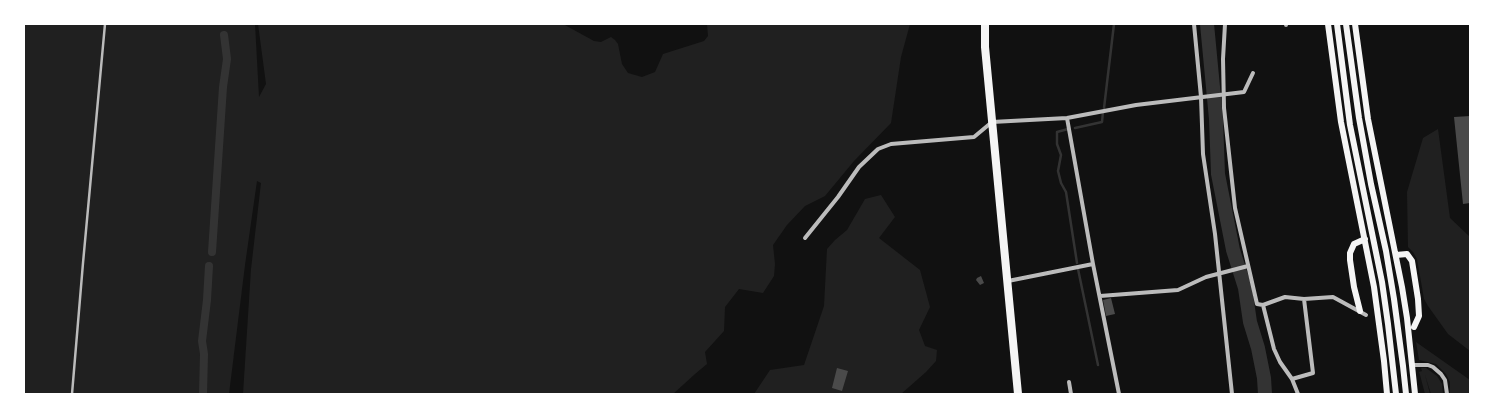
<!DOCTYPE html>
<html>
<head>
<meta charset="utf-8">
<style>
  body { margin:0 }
  #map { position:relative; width:1494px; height:418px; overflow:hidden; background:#111; font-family:"Golos Text",sans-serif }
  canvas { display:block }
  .frame { position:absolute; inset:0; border:25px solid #fff; pointer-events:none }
</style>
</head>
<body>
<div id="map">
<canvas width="1494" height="418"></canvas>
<div class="frame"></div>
</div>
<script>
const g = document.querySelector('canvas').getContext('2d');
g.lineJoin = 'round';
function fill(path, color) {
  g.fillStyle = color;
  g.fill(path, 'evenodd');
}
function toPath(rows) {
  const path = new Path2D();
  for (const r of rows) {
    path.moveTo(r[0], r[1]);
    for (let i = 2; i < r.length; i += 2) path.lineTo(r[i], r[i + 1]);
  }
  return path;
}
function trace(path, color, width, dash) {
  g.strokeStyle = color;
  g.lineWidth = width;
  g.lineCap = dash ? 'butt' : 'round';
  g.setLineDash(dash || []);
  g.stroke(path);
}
fill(toPath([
  [24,24,255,24,259,97,266,84,258,24,563,24,594,41,601,42,611,37,615,40,618,44,622,64,628,73,642,77,655,72,663,54,704,41,708,36,707,24,910,24,901,57,891,123,854,161,825,196,805,206,787,225,773,245,775,264,774,276,763,293,739,289,725,307,724,331,705,352,707,364,695,374,673,394,243,394,251,269,261,183,257,181,245,265,229,394,24,394],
  [1438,129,1450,218,1470,237,1470,351,1448,334,1428,306,1424,299,1417,259,1413,252,1408,247,1407,192,1423,138],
  [881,195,895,217,879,238,920,270,930,307,919,330,925,346,937,350,936,361,926,372,901,394,754,394,770,370,804,365,824,306,827,249,835,240,847,230,865,199],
  [1416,342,1470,380,1470,394,1450,394,1450,382,1446,374,1436,364,1419,360],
  [1421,368,1426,368,1437,376,1442,384,1443,394,1431,394,1425,375,1430,394,1425,394,1420,375,1419,372,1422,371]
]), '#202020');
trace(toPath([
  [1104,108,1114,24],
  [1075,128,1102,122,1103,112],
  [1068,129,1057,132,1057,144,1061,155,1058,171,1061,183,1066,192,1077,263],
  [1078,269,1098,365]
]), '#333', 2.5);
trace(toPath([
  [212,252,223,87,227,59,224,35],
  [203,394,204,354,202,341,207,300,209,266]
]), '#333', 8);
trace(toPath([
  [1207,24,1216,119,1218,174,1233,250,1245,288,1250,322,1258,348,1264,378,1265,394]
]), '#333', 14);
fill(toPath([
  [1470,116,1470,203,1463,204,1454,117],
  [981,276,984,283,980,285,976,280,977,278],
  [1111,298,1115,314,1106,316,1103,300],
  [837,368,848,371,842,391,832,388]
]), '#4a4a4a');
trace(toPath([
  [72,394,83,263,105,24]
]), '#bcbcbc', 2.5);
trace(toPath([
  [1194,24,1201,97,1203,154,1215,234,1232,394],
  [1225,24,1223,59,1224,108,1235,208,1257,304,1263,305,1285,297,1304,299,1333,297,1366,315],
  [1286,24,1286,25],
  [1067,118,1093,264,1119,394],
  [805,238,838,197,859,167,878,149,891,144,974,137,992,122,1067,118,1136,105,1244,92,1253,73],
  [1008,281,1093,264],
  [1100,296,1178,290,1206,277,1248,266],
  [1263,305,1274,349,1280,362,1292,379,1298,394],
  [1412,365,1428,365,1433,367,1441,374,1445,380,1447,394],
  [1292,379,1313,373,1304,299],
  [1069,382,1071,394]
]), '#bcbcbc', 4);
trace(toPath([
  [1328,24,1341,122,1374,287,1384,361,1387,394],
  [1337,24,1350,125,1382,282,1388,324,1396,394],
  [1346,24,1359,118,1371,184,1386,251,1394,299,1403,366,1406,394],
  [1355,24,1368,119,1402,287,1407,318,1415,394],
  [1396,255,1407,254,1412,261,1418,299,1419,316,1414,327],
  [1360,311,1354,287,1350,260,1350,253,1354,244,1365,239]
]), '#f5f5f5', 6);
trace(toPath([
  [985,24,985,47,1018,394]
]), '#f5f5f5', 8);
</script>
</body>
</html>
